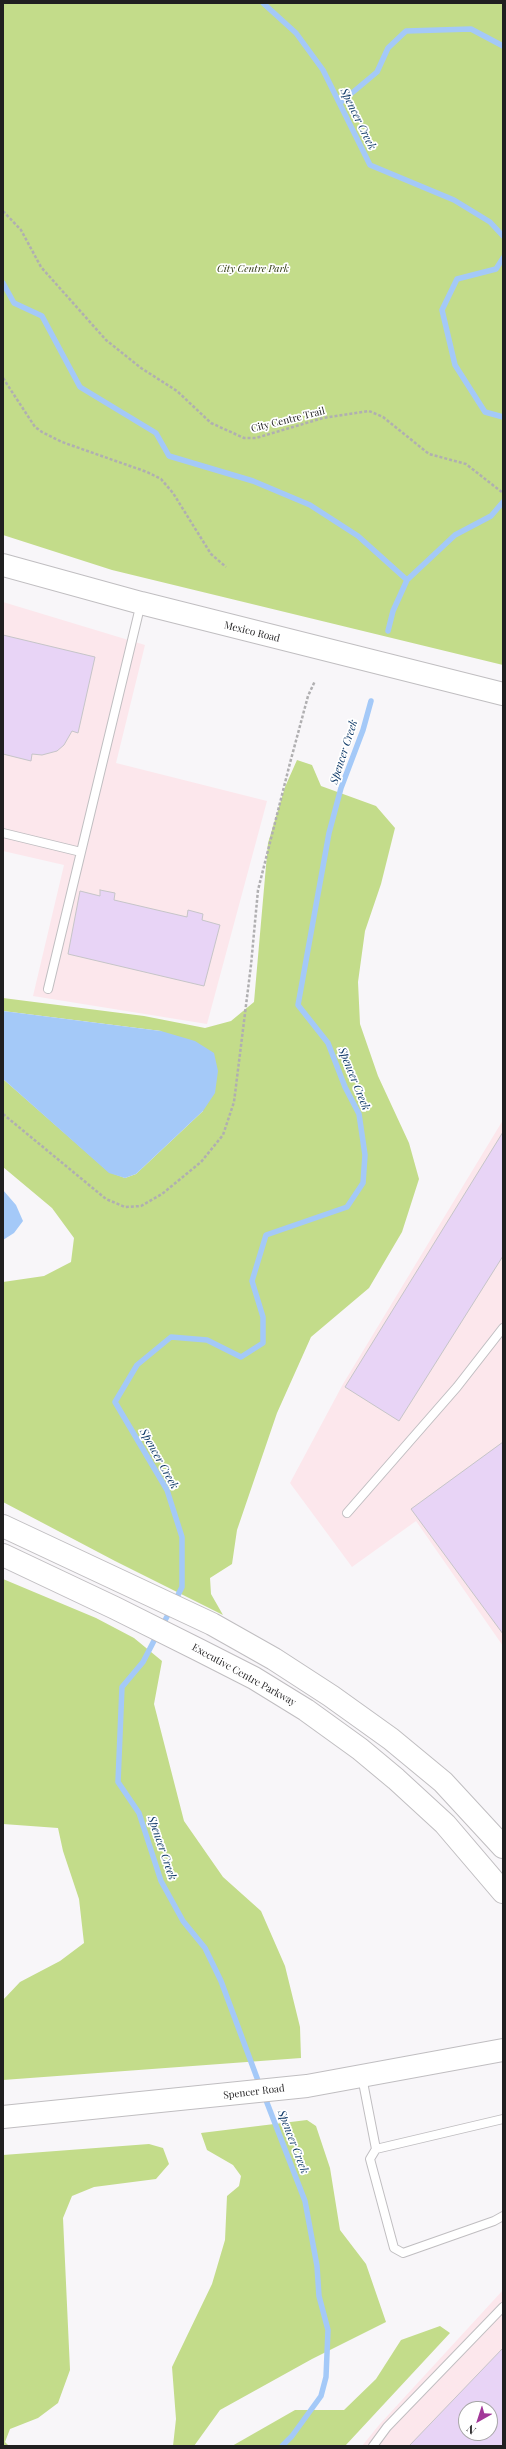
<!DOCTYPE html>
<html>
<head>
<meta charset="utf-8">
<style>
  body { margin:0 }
  #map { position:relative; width:506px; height:2449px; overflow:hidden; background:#f8f6f9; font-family:"Playfair Display",serif }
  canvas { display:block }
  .frame { position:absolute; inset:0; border:4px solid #201f20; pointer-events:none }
  .north { position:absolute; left:458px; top:2401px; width:40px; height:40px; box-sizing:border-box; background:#fff; border:1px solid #a6a5a6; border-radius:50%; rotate:219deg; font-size:11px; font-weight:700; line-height:16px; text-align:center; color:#201f20 }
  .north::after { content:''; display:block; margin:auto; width:14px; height:18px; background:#a23899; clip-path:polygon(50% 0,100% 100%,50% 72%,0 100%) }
</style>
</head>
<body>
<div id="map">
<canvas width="506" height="2449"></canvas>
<div class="frame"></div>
<div class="north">N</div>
</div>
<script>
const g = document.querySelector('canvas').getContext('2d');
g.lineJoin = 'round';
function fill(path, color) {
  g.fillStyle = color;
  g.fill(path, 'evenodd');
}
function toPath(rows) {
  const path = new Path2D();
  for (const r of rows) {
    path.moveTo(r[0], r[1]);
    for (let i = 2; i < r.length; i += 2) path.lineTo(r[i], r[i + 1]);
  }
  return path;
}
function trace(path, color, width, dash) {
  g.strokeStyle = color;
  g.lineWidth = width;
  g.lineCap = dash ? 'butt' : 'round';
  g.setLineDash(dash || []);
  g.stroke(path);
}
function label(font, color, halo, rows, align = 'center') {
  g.font = font + ' "Playfair Display",serif';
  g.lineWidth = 3.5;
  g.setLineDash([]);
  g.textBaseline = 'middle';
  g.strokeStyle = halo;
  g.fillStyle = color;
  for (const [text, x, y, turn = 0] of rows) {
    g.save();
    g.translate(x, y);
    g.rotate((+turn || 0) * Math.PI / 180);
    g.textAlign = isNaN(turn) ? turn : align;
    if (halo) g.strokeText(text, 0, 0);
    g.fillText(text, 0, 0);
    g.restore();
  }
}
fill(toPath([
  [3,602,145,645,116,763,267,801,207,1024,33,996,64,865,3,851],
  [503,1120,503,1646,416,1521,352,1567,290,1483,343,1384],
  [503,2290,503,2446,362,2446,379,2425],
  [466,2409,490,2409,490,2433,466,2433]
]), '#fce7ec');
fill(toPath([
  [3,3,503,3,503,665,112,570,3,535],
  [297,760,312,765,321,786,376,806,395,828,381,884,365,931,358,982,360,1024,378,1076,409,1143,419,1179,402,1232,369,1288,311,1337,277,1413,237,1530,232,1564,210,1578,211,1594,223,1615,115,1561,3,1502,3,1282,44,1276,71,1262,74,1238,52,1208,3,1167,3,1079,109,1172,125,1178,136,1174,203,1111,161,1031,3,1011,3,998,144,1016,205,1028,231,1021,254,1002,268,843,285,787],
  [3,1579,96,1618,134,1638,162,1661,154,1704,184,1821,223,1877,261,1911,285,1966,300,2027,301,2058,3,2080,3,2000,20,1982,60,1961,84,1943,79,1899,63,1851,58,1828,3,1824],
  [307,2120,316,2126,330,2168,340,2230,366,2264,386,2322,312,2359,220,2410,194,2446,173,2446,176,2419,172,2367,212,2284,225,2240,227,2196,239,2186,241,2176,233,2165,207,2150,201,2133],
  [149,2144,163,2148,169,2164,156,2179,94,2187,72,2196,63,2218,70,2370,58,2403,38,2418,10,2429,5,2442,9,2446,3,2446,3,2155],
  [440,2326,450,2333,345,2446,232,2446,295,2410,344,2410,376,2379,401,2340]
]), '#c3dc8a');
fill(toPath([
  [3,1011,161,1031,195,1041,214,1053,218,1071,215,1093,203,1111,136,1174,125,1178,109,1173,3,1079],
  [3,1190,16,1205,23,1221,14,1233,3,1240]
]), '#a4c9f8');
trace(toPath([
  [263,3,296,33,323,70,370,165,454,200,490,222,503,236],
  [340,103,377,72,388,48,406,31,471,29,503,46],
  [503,258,496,269,457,279,442,310,455,365,485,412,503,417],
  [3,283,14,303,42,316,80,387,156,433,169,456,253,481,310,505,358,536,407,580],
  [388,631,393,611,407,580,455,535,491,516,503,502],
  [175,1601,182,1587,182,1537,167,1490,115,1402,137,1365,171,1337,207,1340,241,1357,263,1343,263,1317,252,1281,266,1235,347,1207,363,1183,365,1155,359,1114,345,1087,328,1043,298,1005,329,833,341,788,363,730,371,701],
  [162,1626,171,1609],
  [158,1633,143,1662,122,1687,118,1782,139,1813,161,1881,183,1921,205,1948,221,1981,260,2086],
  [264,2095,305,2201,317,2266,319,2296,328,2330,326,2377,321,2396,292,2436,282,2446]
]), '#a4c9f8', 5.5);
const building = toPath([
  [3,635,95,657,78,733,72,731,64,745,57,751,42,755,32,754,31,761,3,754,3,635],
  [100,890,115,893,114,900,187,917,188,910,203,914,202,920,220,925,204,986,68,954,80,891,100,896,100,890],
  [503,1132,503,1256,399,1421,345,1387,503,1132],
  [503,1442,503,1634,411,1509,503,1442],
  [503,2348,503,2446,409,2446,503,2348],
  [466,2409,490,2409,490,2433,466,2433,466,2409]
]);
fill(building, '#e8d4f6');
trace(building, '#c6c5c8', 1);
const lane = toPath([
  [3,833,81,852],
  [48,989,141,603],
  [347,1513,457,1387,503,1328],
  [362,2077,376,2149],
  [503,2119,376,2149,370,2159,394,2248,403,2253,494,2221,503,2216],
  [373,2446,387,2427,503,2307]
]);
const secondary = toPath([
  [3,1526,212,1624,274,1659,331,1696,391,1739,443,1782,503,1847],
  [3,1555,115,1608,199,1650,254,1678,306,1710,360,1749,396,1779,445,1824,503,1892],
  [3,2117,307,2086,503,2050]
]);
const primary = toPath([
  [3,565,141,603,503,694]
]);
trace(lane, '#c0bec1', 10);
trace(secondary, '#c0bec1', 24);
trace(primary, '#c0bec1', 24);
trace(toPath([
  [3,211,21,230,41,267,106,340,141,368,177,391,211,423,244,438,256,438,323,418,369,411,383,417,429,454,466,464,503,493],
  [3,378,35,427,42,432,62,442,147,472,161,479,173,493,211,554,226,567],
  [3,1114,106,1199,125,1207,141,1206,162,1194,201,1162,223,1135,234,1102,251,965,258,890,290,763,308,696,315,681]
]), '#b0afb1', 2.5, [3, 2]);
trace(lane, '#fff', 8);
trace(secondary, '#fff', 22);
trace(primary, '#fff', 22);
label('italic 10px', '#2b350c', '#fff', [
  ["City Centre Park",253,269]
]);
label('10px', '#201f20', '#fff', [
  ["City Centre Trail",288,420,-14],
  ["Mexico Road",252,632,14],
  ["Executive Centre Parkway",244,1675,29],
  ["Spencer Road",254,2092,-7]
]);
label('italic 11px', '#0c3766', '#fff', [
  ["Spencer Creek",358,119,64],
  ["Spencer Creek",344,752,-72],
  ["Spencer Creek",354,1079,68],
  ["Spencer Creek",159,1459,61],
  ["Spencer Creek",162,1848,71],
  ["Spencer Creek",293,2142,69]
]);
</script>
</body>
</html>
